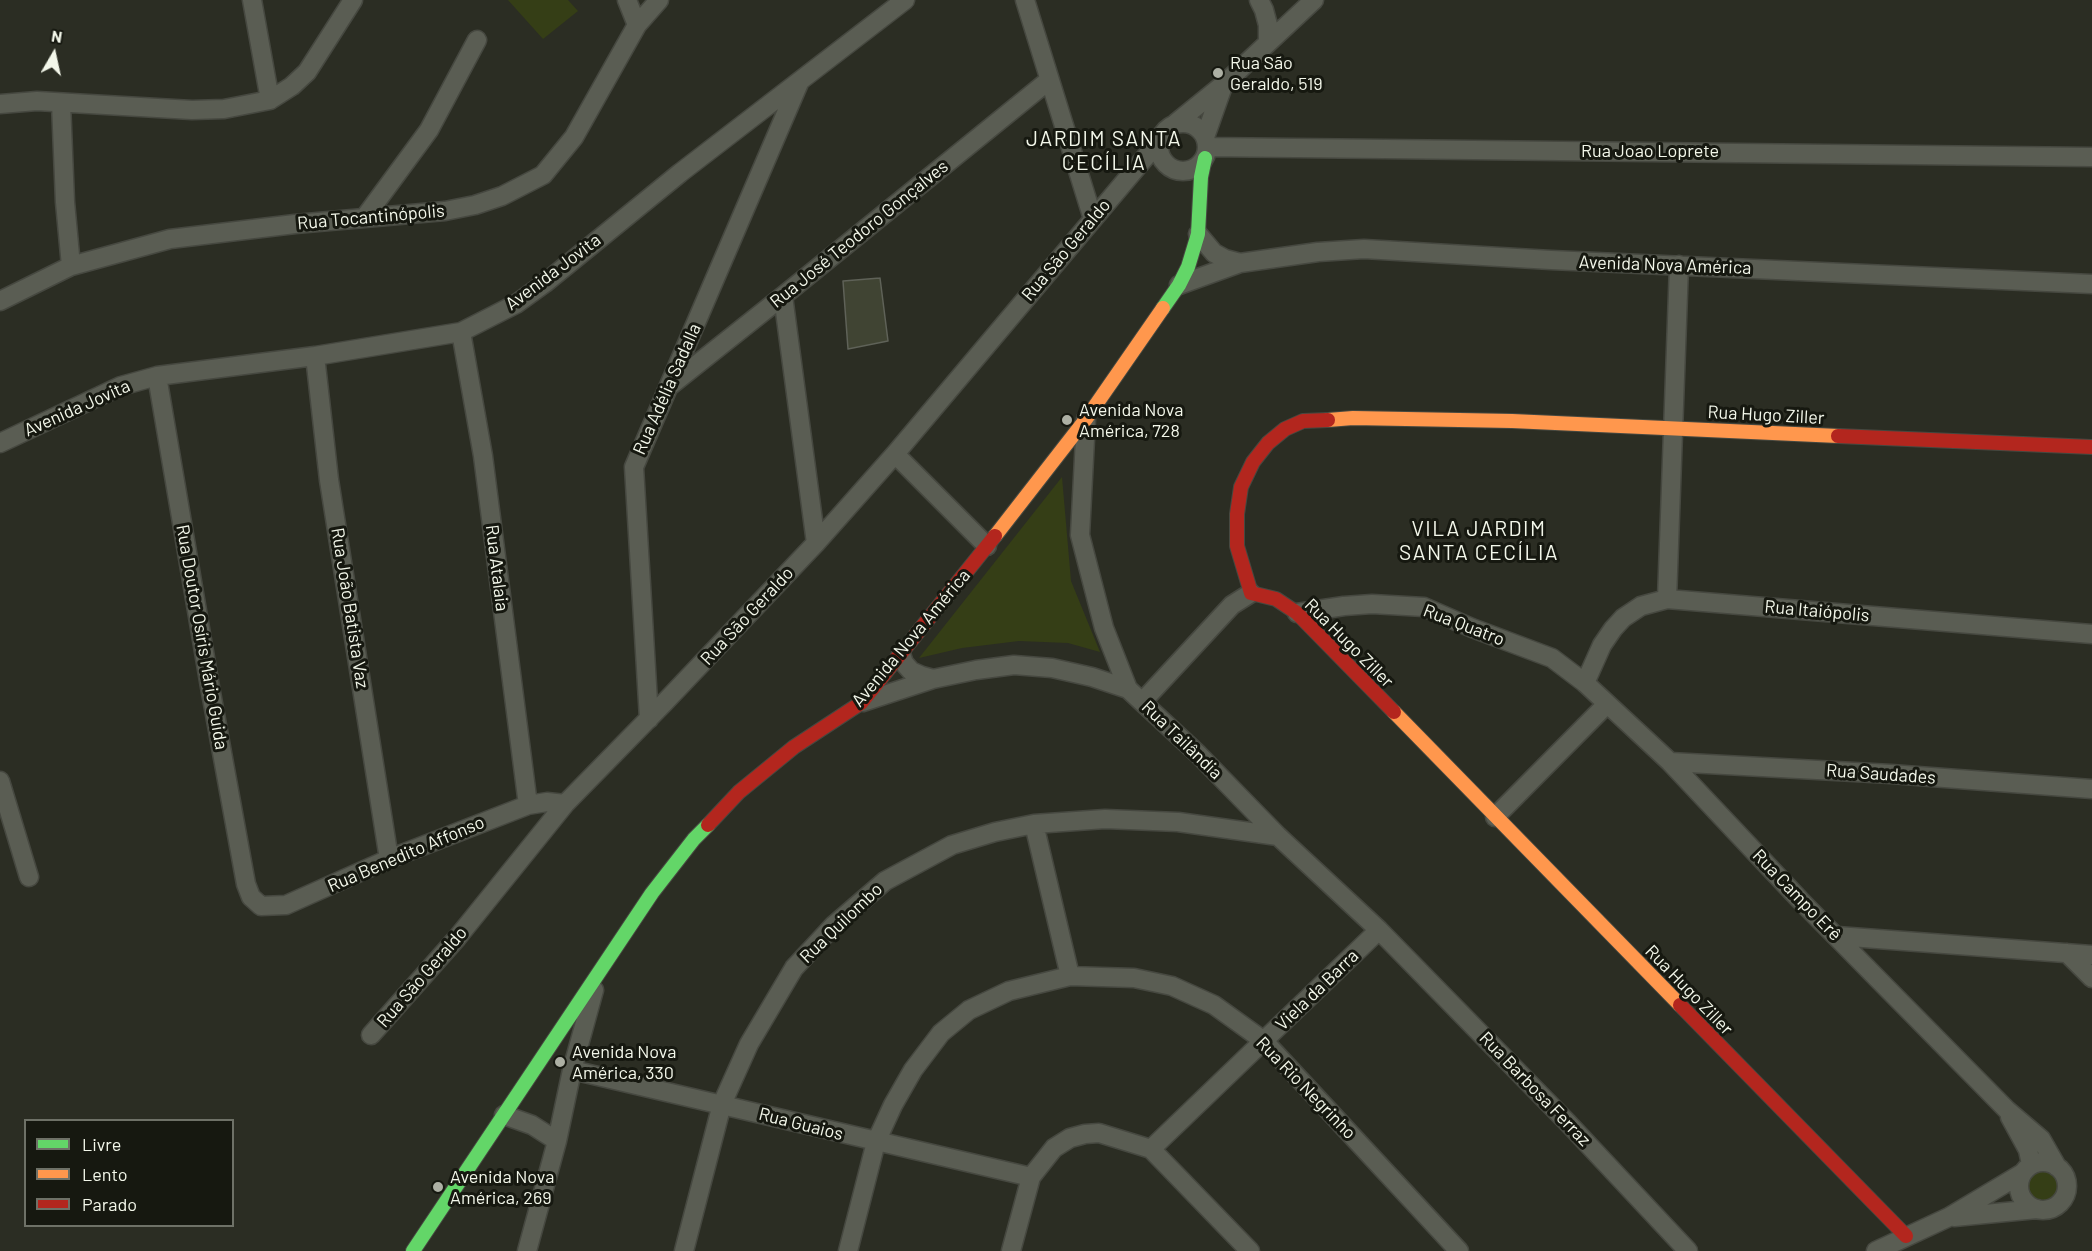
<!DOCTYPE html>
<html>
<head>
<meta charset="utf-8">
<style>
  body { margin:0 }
  #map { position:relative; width:2092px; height:1251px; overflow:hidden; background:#2b2d23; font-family:Barlow,sans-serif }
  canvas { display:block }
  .legend { position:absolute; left:24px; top:1119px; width:210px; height:108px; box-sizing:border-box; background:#161810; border:2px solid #6e7167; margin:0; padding:8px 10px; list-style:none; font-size:18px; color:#f3f7ea }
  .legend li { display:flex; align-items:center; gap:12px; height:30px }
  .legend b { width:30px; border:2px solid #6e7167 }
  .north { position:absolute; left:24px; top:24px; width:60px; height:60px; -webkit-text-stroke:4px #161810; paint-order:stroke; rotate:9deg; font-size:16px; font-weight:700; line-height:24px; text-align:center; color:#f3f7ea }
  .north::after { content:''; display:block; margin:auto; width:21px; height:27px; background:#f3f7ea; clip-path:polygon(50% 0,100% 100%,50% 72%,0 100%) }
</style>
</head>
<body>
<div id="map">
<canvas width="2092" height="1251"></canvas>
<ul class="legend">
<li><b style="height:8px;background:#63d668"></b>Livre</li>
<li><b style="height:8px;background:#ff974d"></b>Lento</li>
<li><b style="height:8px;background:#b3261e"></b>Parado</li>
</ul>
<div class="north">N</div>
</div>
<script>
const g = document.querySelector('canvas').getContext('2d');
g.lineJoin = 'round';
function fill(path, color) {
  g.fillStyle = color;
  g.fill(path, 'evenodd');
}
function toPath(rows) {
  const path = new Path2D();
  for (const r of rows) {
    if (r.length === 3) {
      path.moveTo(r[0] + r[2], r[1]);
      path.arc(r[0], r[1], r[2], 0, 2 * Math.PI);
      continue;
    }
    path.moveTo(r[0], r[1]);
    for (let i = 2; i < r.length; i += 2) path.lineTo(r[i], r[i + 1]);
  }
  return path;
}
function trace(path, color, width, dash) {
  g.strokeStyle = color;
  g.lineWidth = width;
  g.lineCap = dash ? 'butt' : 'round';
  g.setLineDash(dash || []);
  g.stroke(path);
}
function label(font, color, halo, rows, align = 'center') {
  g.font = font + ' Barlow,sans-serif';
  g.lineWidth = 6;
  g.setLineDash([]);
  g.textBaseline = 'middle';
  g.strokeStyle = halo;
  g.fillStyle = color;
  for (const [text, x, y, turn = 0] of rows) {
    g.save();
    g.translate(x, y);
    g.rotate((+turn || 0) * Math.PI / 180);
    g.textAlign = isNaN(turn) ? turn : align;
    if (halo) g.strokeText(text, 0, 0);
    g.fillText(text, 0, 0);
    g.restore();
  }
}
fill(toPath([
  [508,0,568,0,578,11,543,39],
  [1062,477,1071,581,1100,652,1068,643,1019,641,962,648,919,658],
  [2038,1162,2045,1162,2063,1172,2066,1180,2065,1196,2053,1207,2045,1210,2025,1202,2019,1188,2019,1181]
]), '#353e16');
const building = toPath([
  [880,278,888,341,848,349,843,281,880,278]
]);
fill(building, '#404433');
trace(building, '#5f6258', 1.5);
const street = toPath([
  [252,0,270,100],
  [1025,0,1093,219],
  [1259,0,1264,10,1268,25,1268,41],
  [637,25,659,0],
  [61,103,65,202,71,266],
  [0,104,37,101,192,110,224,109,270,100,292,86,307,72,353,0],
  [1183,147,24],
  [1176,123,1224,84,1314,0],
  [1205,137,1223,86],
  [1207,147,2092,157],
  [365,217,429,130,477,40],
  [1198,234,1214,253,1225,259,1240,263],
  [1179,285,1240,263,1318,252,1364,249,1551,260,2092,284],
  [783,296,816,543],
  [0,301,71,266,170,239,295,224,445,211,475,205,502,196,543,175,574,137,637,25,627,0],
  [461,332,483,456,528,805],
  [315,356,329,480,389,859],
  [157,376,210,687,246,884,251,897,261,906,286,905,389,859,528,805,547,802,565,804],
  [671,385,783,296,1048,81],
  [1086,419,1080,535,1104,628,1128,689],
  [0,443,121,386,157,376,315,356,461,332,516,304,545,283,680,173,905,0],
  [895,454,987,546],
  [1667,599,1679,265],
  [1297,613,1344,606,1372,604,1424,607,1472,628,1552,658,1585,683,1670,762,1800,900,2007,1110,2041,1139,2057,1167],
  [901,654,904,663,911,671,922,676,933,679],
  [1585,683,1602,645,1613,629,1623,618,1641,606,1667,599,2092,634],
  [1143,701,1232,605,1251,593],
  [863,702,933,679,976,670,1014,665,1052,668,1092,677,1128,689,1198,754,1278,836,1379,930,1568,1123,1688,1251],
  [649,719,634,467,799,83],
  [1670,762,1891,774,2092,789],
  [0,781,29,877],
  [1495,817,1607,704],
  [1034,824,1070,976],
  [1837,936,2092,955],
  [2067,953,2092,978],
  [371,1035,457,938,565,804,665,702,816,543,895,454,1159,141],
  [572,1070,1031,1177],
  [504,1115,532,1125,557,1141],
  [2010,1117,2028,1150,2031,1164],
  [1151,1149,1379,930],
  [2043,1186,24],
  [1954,1217,2037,1209],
  [527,1251,557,1141,572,1070,594,990],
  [684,1251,722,1104,749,1044,794,968,834,925,885,881,952,845,995,832,1034,824,1105,819,1178,822,1278,836],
  [848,1251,876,1142,893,1105,913,1070,941,1033,969,1010,1009,991,1070,976,1134,978,1172,986,1214,1005,1264,1041,1459,1251],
  [1011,1251,1031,1177,1054,1148,1070,1138,1085,1134,1099,1133,1151,1149,1250,1251],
  [1876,1251,1949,1217,2021,1174]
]);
const fast = toPath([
  [1163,308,1179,285,1188,267,1198,234,1201,177,1205,158],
  [413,1251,652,893,694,839,708,825]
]);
const slow = toPath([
  [1328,420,1353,418,1512,421,1838,436],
  [995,536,1086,419,1163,308],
  [1394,712,1680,1005]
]);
const jam = toPath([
  [1328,420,1303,421,1285,429,1268,443,1253,462,1241,487,1237,514,1237,546,1251,593,1276,599,1297,613,1394,712],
  [1838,436,2092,447],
  [708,825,739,792,794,747,861,703,995,536],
  [1680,1005,1906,1236]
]);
trace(street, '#464840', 21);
trace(fast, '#464840', 16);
trace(slow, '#464840', 16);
trace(jam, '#464840', 16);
trace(street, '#5a5d53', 18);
trace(fast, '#63d668', 14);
trace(slow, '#ff974d', 14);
trace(jam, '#b3261e', 14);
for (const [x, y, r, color] of [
  [1218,73,6,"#adb0a4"],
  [1067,420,6,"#adb0a4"],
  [560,1062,6,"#adb0a4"],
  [438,1187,6,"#adb0a4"]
]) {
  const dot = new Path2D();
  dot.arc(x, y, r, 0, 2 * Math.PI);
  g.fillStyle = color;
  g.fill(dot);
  trace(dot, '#161810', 2);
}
label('18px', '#f3f7ea', '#161810', [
  ["Rua São",1230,63],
  ["Geraldo, 519",1230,84],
  ["Avenida Nova",1079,410],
  ["América, 728",1079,431],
  ["Avenida Nova",572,1052],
  ["América, 330",572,1073],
  ["Avenida Nova",450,1177],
  ["América, 269",450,1198]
], 'left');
label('18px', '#f3f7ea', '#161810', [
  ["Rua Joao Loprete",1650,151],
  ["Rua Tocantinópolis",371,217,-5],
  ["Rua José Teodoro Gonçalves",859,234,-39],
  ["Rua São Geraldo",1066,250,-50],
  ["Avenida Nova América",1665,265,2],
  ["Avenida Jovita",553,272,-37],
  ["Rua Adélia Sadalla",667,389,-66],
  ["Avenida Jovita",77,408,-24],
  ["Rua Hugo Ziller",1766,415,3],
  ["Rua Atalaia",497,568,83],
  ["Rua João Batista Vaz",350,608,81],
  ["Rua Itaiópolis",1817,611,5],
  ["Rua São Geraldo",747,616,-47],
  ["Rua Quatro",1464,625,21],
  ["Rua Doutor Osíris Mário Guida",202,637,80],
  ["Avenida Nova América",911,638,-50],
  ["Rua Hugo Ziller",1349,643,45],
  ["Rua Tailândia",1182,740,44],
  ["Rua Saudades",1881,774,4],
  ["Rua Benedito Affonso",406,854,-23],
  ["Rua Campo Erê",1797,895,46],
  ["Rua Quilombo",841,923,-44],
  ["Rua São Geraldo",422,977,-49],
  ["Viela da Barra",1317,990,-44],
  ["Rua Hugo Ziller",1689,990,46],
  ["Rua Rio Negrinho",1306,1088,46],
  ["Rua Barbosa Ferraz",1535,1089,46],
  ["Rua Guaios",801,1124,14]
]);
g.letterSpacing = '1.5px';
label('21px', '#f3f7ea', '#161810', [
  ["JARDIM SANTA",1104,139],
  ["CECÍLIA",1104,163],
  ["VILA JARDIM",1479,529],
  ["SANTA CECÍLIA",1479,553]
]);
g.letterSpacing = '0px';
</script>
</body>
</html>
